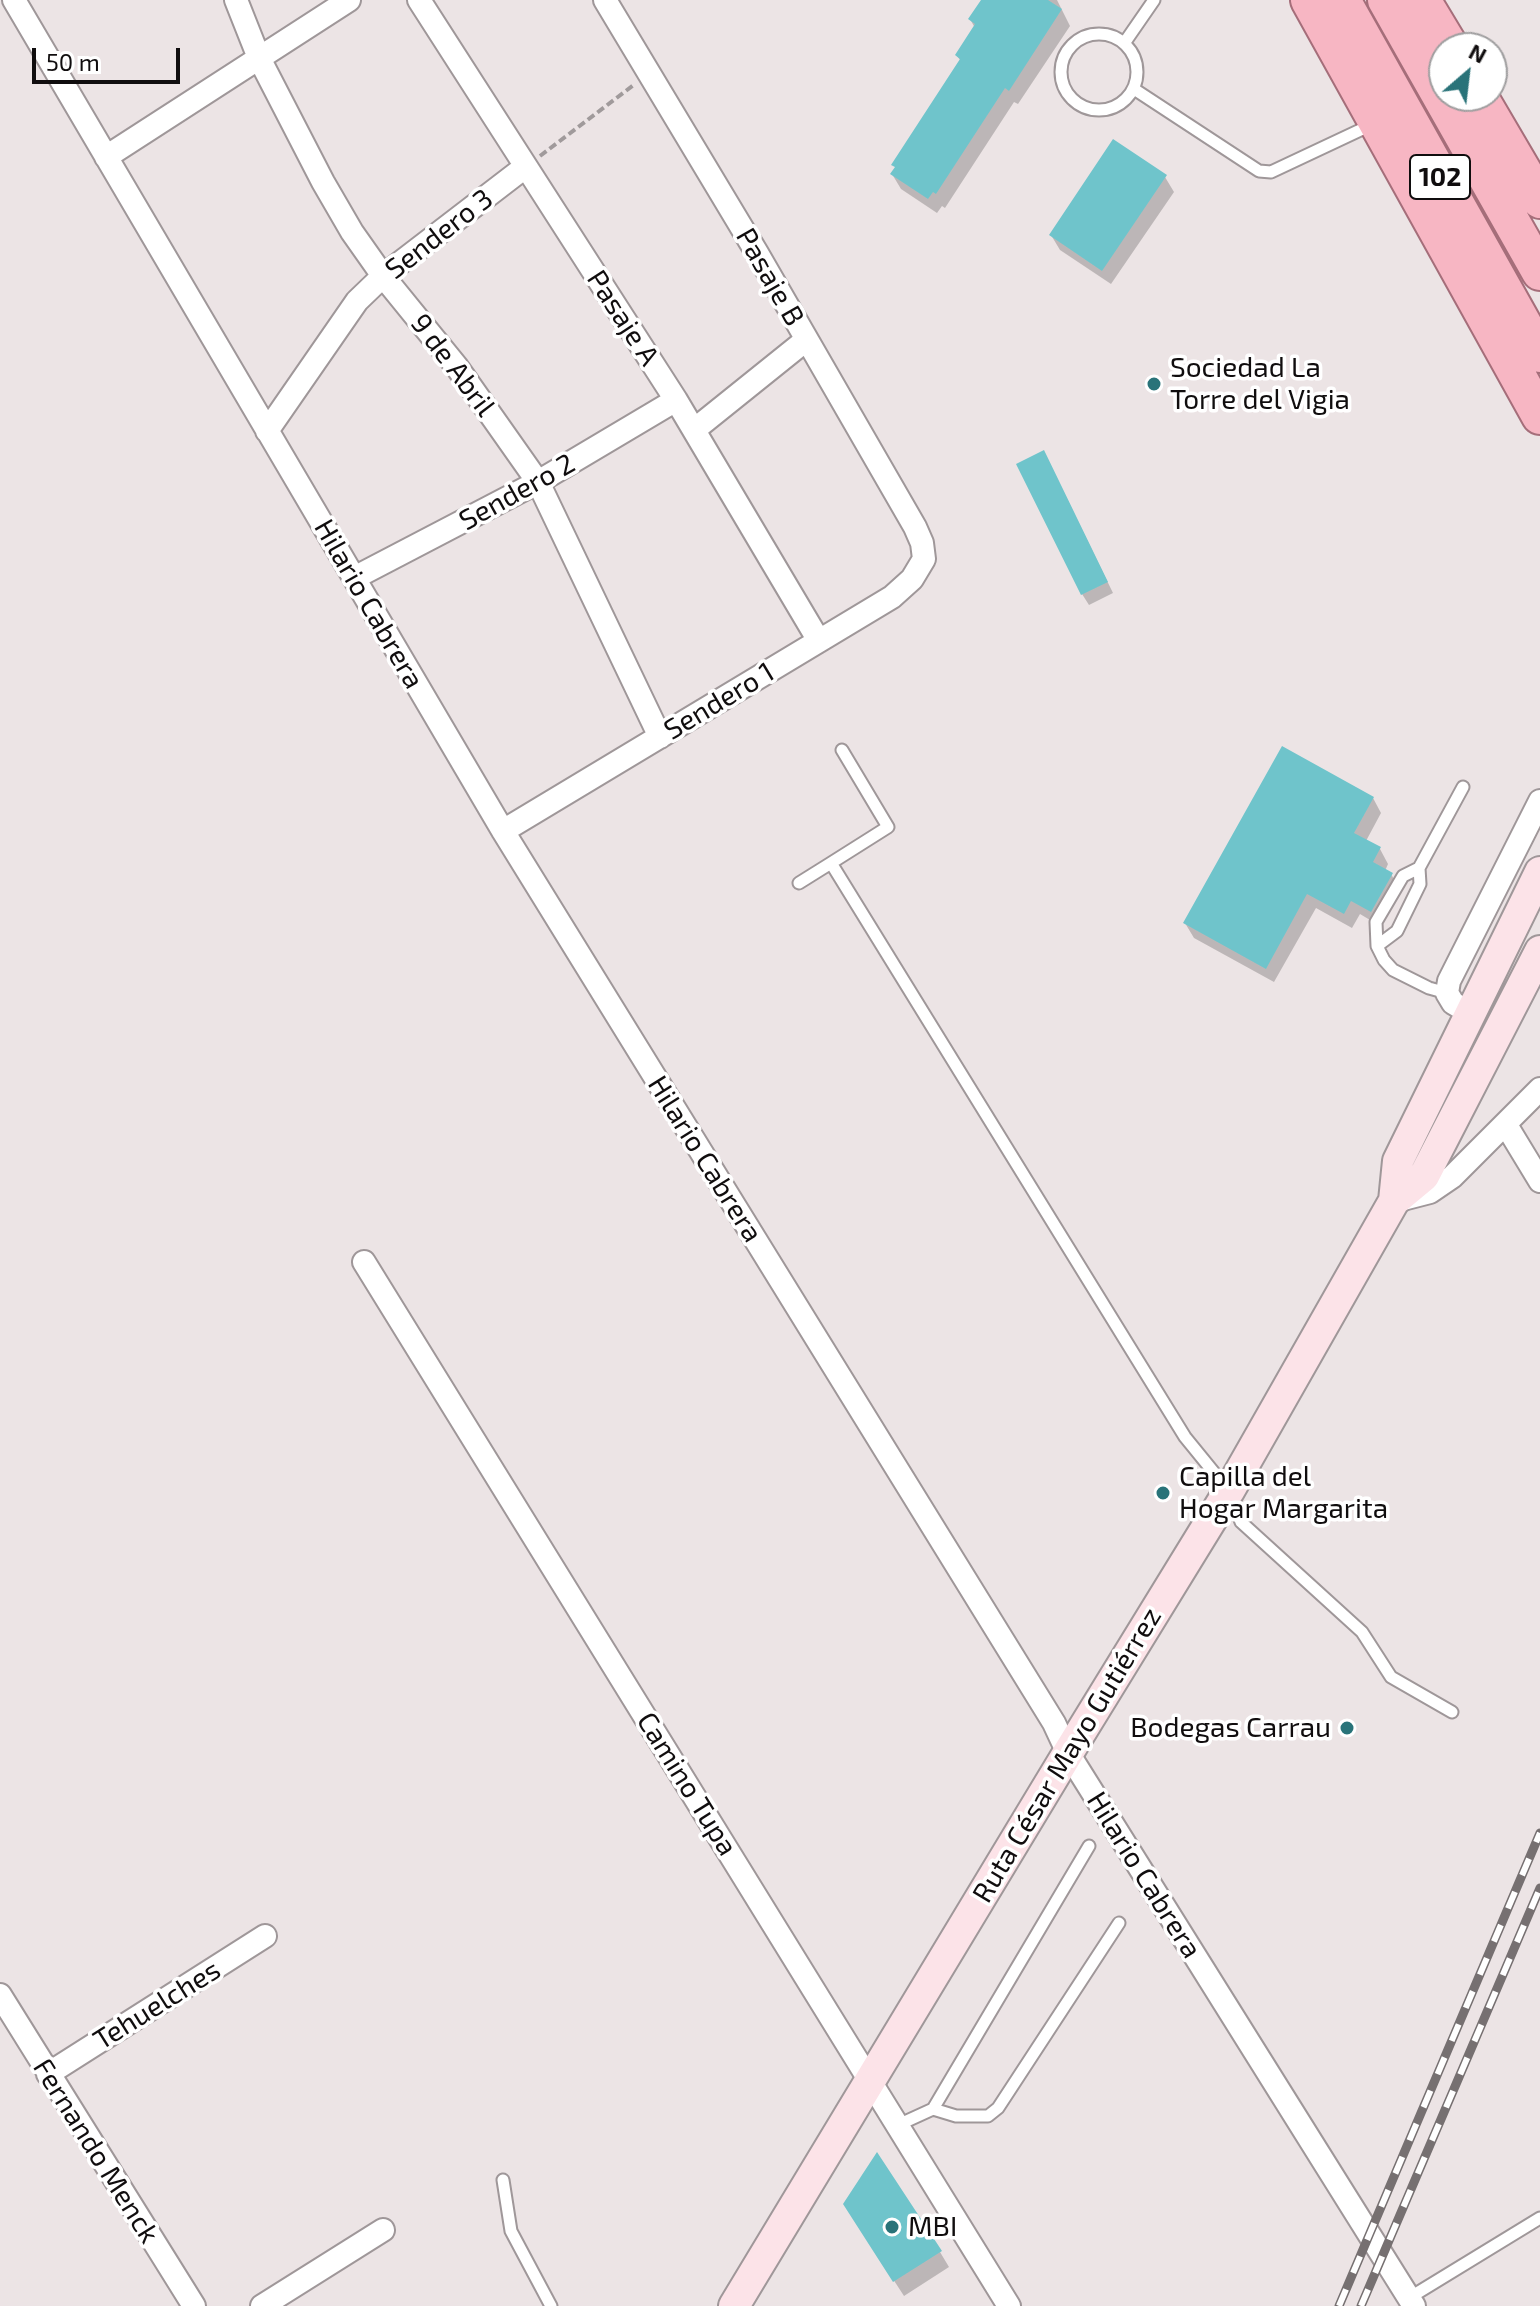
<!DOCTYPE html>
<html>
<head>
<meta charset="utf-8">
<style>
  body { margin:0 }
  #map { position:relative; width:1540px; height:2306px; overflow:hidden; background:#ece4e5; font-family:"Exo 2",sans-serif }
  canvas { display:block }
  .north { position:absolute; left:1428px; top:32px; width:80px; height:80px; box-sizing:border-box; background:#fff; border:2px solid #9f9e9f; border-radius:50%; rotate:28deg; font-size:22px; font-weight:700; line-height:32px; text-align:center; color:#100d0e }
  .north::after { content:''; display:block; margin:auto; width:28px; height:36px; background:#297379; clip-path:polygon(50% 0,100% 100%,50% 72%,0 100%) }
  .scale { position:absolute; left:32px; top:48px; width:148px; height:36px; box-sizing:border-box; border:4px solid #100d0e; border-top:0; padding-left:10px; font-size:24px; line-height:28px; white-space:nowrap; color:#100d0e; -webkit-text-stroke:6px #fff; paint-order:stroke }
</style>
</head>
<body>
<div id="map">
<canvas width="1540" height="2306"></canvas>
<div class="north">N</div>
<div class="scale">50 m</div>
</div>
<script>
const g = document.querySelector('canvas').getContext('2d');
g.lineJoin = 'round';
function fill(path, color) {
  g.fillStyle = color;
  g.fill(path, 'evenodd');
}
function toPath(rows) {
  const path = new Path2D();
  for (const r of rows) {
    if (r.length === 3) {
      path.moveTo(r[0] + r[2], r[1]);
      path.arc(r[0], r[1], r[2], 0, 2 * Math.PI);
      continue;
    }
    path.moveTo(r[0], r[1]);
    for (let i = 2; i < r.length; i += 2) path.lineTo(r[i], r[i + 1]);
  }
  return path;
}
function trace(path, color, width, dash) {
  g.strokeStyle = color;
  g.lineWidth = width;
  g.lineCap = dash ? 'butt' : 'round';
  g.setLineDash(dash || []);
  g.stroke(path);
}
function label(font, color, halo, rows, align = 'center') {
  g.font = font + ' "Exo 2",sans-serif';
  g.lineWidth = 7;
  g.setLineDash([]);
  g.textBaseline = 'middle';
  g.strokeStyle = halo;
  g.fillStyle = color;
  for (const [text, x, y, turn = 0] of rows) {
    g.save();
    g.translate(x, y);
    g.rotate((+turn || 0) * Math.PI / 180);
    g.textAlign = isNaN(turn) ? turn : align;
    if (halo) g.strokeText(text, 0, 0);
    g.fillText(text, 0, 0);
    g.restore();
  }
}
fill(toPath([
  [983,0,1057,0,1070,26,1018,104,1014,102,945,208,942,206,937,213,901,189,892,174,896,169,894,165,961,61,957,56,975,28,970,19],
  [1165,177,1174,192,1111,284,1060,250,1051,235],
  [1050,464,1113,593,1089,605,1082,594],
  [1373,798,1381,813,1366,841,1380,849,1388,864,1385,871,1391,874,1400,890,1380,926,1360,914,1352,928,1316,908,1274,982,1194,938,1185,923],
  [854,2219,940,2252,949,2267,904,2296]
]), '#0003');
fill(toPath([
  [981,0,1048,0,1062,9,1009,91,1005,88,936,194,933,192,928,199,890,174,895,167,891,165,960,59,955,55,975,24,968,19],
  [1113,139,1167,175,1102,271,1049,235],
  [1044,450,1108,582,1081,595,1016,464],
  [1282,746,1374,797,1354,833,1381,847,1373,862,1393,873,1371,912,1351,901,1344,914,1307,894,1266,969,1183,923],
  [877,2152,942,2251,893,2282,843,2204]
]), '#6fc4cb');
const service = toPath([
  [1099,72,38],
  [1125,42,1154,0],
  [1134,89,1259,171,1271,172,1371,125],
  [831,863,888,827,842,750],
  [1419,868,1403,876,1376,922,1377,946,1384,960,1393,970,1429,988,1447,993],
  [799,883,831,863,1185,1437,1229,1491,1241,1522,1362,1632,1391,1677,1452,1712],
  [1377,946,1397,931,1420,884,1419,868,1463,787],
  [933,2109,1089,1846],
  [898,2125,933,2109,956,2116,988,2116,998,2108,1119,1923],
  [503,2180,511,2231,551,2306],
  [1409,2298,1540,2218]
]);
const minor = toPath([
  [14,0,503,831,1054,1723,1068,1753,1414,2306],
  [236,0,259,58,323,182,352,232,383,276,457,367,538,482,660,737],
  [419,0,676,400,819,641],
  [106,157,349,0],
  [694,430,806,340],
  [267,431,357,301,383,276,525,167],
  [354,578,538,482,676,400],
  [503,831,892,597,912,579,924,559,922,543,915,527,757,253,605,0],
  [1470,1013,1453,1003,1447,993,1449,981,1540,801],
  [1506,1125,1540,1181],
  [1399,1200,1430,1192,1452,1177,1540,1089],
  [364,1262,1009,2306],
  [0,1995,194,2306],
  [48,2074,265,1936],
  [262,2306,383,2230]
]);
const secondary = toPath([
  [1394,1201,1398,1161,1540,872],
  [734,2306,1068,1753,1229,1491,1394,1201,1424,1176,1540,951]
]);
const trunk = toPath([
  [1309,0,1540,416],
  [1342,0,1540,354],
  [1386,0,1540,272],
  [1422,0,1451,48],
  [1479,96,1540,200]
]);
trace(service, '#9f9799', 15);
trace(minor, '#9f9799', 26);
trace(secondary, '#9f9799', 34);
trace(trunk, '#a56e7a', 40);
trace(toPath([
  [540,156,635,84]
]), '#a09a9b', 4, [8, 4]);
trace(service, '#fff', 11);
trace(minor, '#fff', 22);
trace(secondary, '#fce3e8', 30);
trace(trunk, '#f7b6c3', 36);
const rail = toPath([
  [1339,2306,1540,1833],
  [1361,2306,1540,1888]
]);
trace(rail, '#767071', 9);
trace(rail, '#fff', 6, [18]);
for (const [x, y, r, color] of [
  [1154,384,8,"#297379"],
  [1163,1493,8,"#297379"],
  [1347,1728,8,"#297379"],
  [892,2227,8,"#297379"]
]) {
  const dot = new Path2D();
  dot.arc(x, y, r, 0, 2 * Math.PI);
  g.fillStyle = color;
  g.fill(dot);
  trace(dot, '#fff', 3);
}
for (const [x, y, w] of [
  [1440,177,60]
]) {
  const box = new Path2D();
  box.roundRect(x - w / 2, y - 22, w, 44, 6);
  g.fillStyle = '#fff';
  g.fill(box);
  trace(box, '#100d0e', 2);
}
label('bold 26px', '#100d0e', null, [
  ["102",1440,177]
]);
label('28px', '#100d0e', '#fff', [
  ["Sendero 3",439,234,-38],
  ["Pasaje B",770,277,60],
  ["Pasaje A",623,318,57],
  ["9 de Abril",453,365,53],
  ["Sendero 2",517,492,-29],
  ["Hilario Cabrera",369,604,60],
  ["Sendero 1",719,701,-31],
  ["Hilario Cabrera",705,1159,58],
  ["Ruta César Mayo Gutiérrez",1067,1755,-59],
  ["Camino Tupa",687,1784,58],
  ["Hilario Cabrera",1144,1875,58],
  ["Tehuelches",157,2005,-32],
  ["Fernando Menck",96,2151,58]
]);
label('28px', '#100d0e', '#fff', [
  ["Sociedad La",1170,368],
  ["Torre del Vigia",1170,400],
  ["Capilla del",1179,1477],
  ["Hogar Margarita",1179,1509],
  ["Bodegas Carrau",1331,1728,"right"],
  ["MBI",908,2227]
], 'left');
</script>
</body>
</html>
